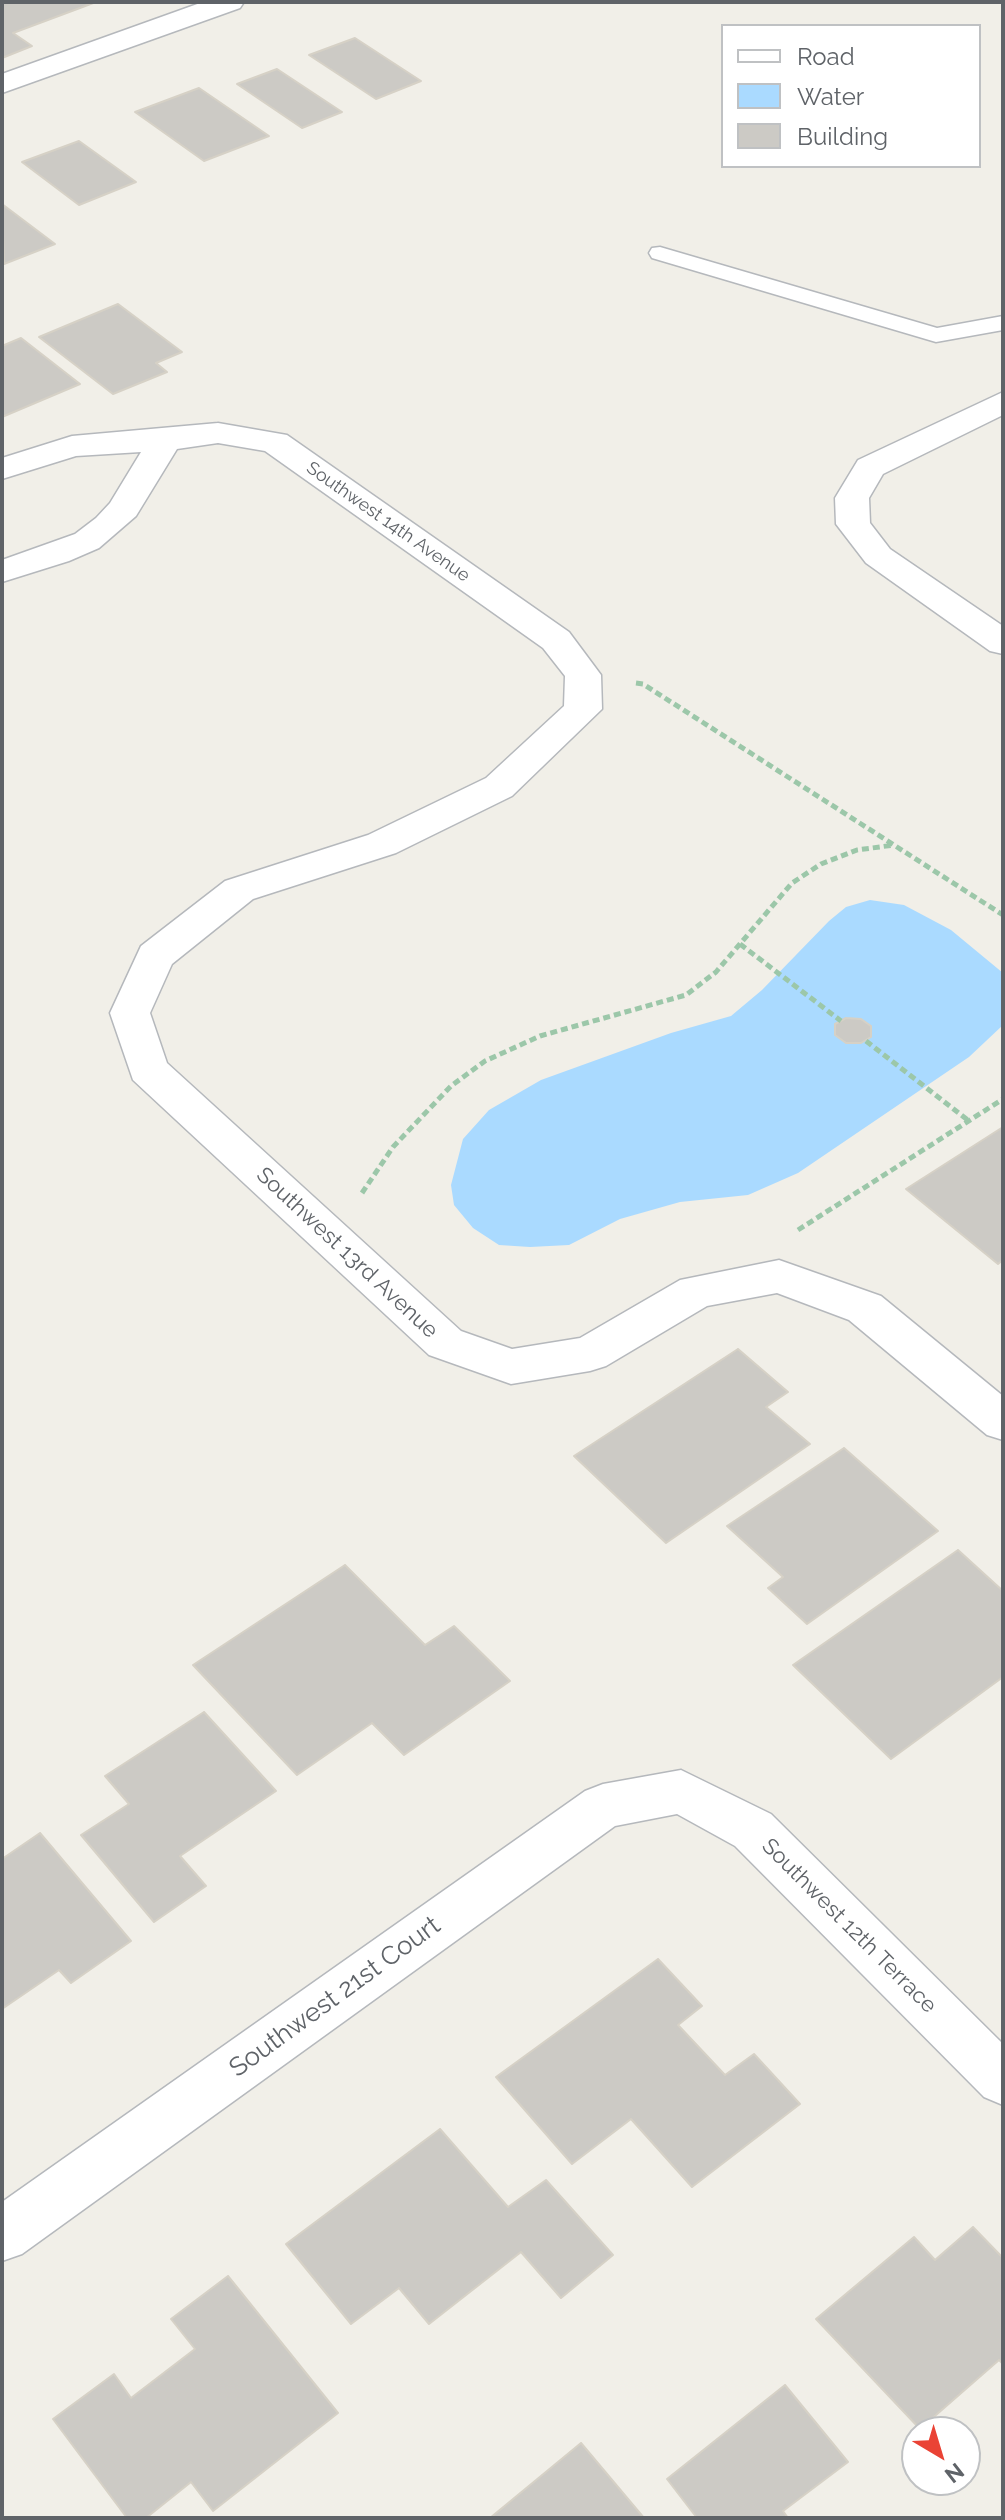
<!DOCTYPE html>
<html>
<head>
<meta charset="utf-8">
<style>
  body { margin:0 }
  #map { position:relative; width:1005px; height:2520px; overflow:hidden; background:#f1efe8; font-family:Raleway,sans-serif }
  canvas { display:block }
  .frame { position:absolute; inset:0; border:4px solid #5f6368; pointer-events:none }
  .legend { position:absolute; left:721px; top:24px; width:260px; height:144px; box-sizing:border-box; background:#fff; border:2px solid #bfc1c3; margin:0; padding:10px 14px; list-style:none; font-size:24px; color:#5f6368 }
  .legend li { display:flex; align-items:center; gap:16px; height:40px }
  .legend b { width:40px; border:2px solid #bfc1c3 }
  .north { position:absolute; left:901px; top:2416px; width:80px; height:80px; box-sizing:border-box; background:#fff; border:2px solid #bfc1c3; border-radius:50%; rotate:142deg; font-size:22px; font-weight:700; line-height:32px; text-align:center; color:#5f6368 }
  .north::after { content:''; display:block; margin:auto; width:28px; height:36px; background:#ea4335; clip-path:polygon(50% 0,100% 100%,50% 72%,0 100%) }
</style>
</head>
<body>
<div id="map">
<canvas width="1005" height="2520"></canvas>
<div class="frame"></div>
<ul class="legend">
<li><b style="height:10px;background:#fff"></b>Road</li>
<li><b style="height:22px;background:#aadaff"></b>Water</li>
<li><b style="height:22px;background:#cccac5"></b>Building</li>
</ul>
<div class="north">N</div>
</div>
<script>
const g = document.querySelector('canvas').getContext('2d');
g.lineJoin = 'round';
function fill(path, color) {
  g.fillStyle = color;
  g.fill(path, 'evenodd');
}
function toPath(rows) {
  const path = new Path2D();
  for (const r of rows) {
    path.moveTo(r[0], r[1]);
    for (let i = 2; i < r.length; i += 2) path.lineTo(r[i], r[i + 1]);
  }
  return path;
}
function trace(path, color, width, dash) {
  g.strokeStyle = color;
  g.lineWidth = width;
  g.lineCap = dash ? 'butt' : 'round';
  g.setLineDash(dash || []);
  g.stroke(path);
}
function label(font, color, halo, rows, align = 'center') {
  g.font = font + ' Raleway,sans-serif';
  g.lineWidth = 6;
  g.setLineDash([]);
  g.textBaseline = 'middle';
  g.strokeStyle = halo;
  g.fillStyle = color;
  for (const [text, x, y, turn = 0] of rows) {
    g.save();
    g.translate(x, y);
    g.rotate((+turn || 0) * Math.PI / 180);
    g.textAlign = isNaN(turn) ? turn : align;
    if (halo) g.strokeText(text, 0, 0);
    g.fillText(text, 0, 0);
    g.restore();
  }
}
fill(toPath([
  [870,900,904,905,951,930,1003,973,1003,1025,969,1057,798,1173,748,1195,680,1202,620,1219,569,1245,530,1247,499,1245,473,1228,454,1205,451,1185,463,1139,489,1110,541,1080,671,1033,731,1016,762,990,829,921,846,907]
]), '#aadaff');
const building = toPath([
  [2,2,96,2,13,33,32,46,2,58,2,2],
  [355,38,421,81,376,99,309,55,355,38],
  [277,69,342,112,302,128,237,84,277,69],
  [199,88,269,136,204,161,135,112,199,88],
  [79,141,136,182,79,205,22,162,79,141],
  [2,204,55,244,4,264,2,204],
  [118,304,182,352,156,363,167,372,113,394,39,337,118,304],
  [21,338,80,384,2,417,2,346,21,338],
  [846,1018,861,1019,871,1026,871,1037,861,1043,846,1043,835,1035,835,1024,846,1018],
  [1003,1127,1003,1260,998,1264,906,1189,1003,1127],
  [738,1349,788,1392,766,1407,810,1444,666,1543,574,1456,738,1349],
  [844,1448,938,1531,807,1624,768,1588,783,1577,727,1526,844,1448],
  [958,1550,1003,1591,1003,1677,891,1759,793,1665,958,1550],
  [345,1565,425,1645,454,1626,510,1681,404,1755,372,1723,297,1775,193,1665,345,1565],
  [204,1712,276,1791,180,1856,206,1886,154,1922,81,1835,129,1804,105,1776,204,1712],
  [40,1833,131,1941,71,1983,59,1970,2,2009,2,1859,40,1833],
  [658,1959,702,2006,678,2025,725,2075,754,2054,800,2104,692,2187,631,2119,572,2164,496,2077,658,1959],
  [440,2129,508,2207,546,2180,613,2255,561,2298,521,2252,429,2324,399,2288,351,2324,286,2244,440,2129],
  [973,2227,1003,2258,1003,2364,999,2360,920,2429,816,2319,914,2237,935,2260,973,2227],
  [228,2276,338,2413,213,2511,191,2482,146,2518,127,2518,53,2419,114,2374,131,2398,195,2349,171,2319,228,2276],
  [785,2385,848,2462,783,2511,788,2518,697,2518,667,2479,785,2385],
  [581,2443,644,2518,490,2518,581,2443]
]);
fill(building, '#cccac5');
trace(building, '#d6d1c6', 2);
const service = toPath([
  [660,247,937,328,1003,316,1003,330,936,342,652,258,649,253,652,248,660,247]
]);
const minor = toPath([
  [203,2,244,2,240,8,2,93,2,74,203,2],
  [1003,392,1003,415,883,474,869,498,870,523,890,549,1003,626,1003,654,990,651,866,563,836,524,835,498,858,460,1003,392],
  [218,423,287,435,569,632,601,675,602,709,512,796,396,853,253,899,172,964,150,1013,167,1063,461,1331,512,1349,580,1338,680,1280,779,1260,881,1296,1003,1396,1003,1440,987,1435,849,1320,777,1293,707,1306,606,1366,590,1371,511,1384,429,1355,133,1080,110,1013,141,946,225,881,368,835,486,778,564,706,565,676,543,648,265,451,218,443,177,449,136,516,99,548,69,561,2,582,2,560,75,534,96,518,110,503,141,452,76,456,2,479,2,458,72,436,218,423],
  [681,1770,771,1814,1003,2044,1003,2105,984,2097,735,1846,677,1814,615,1826,22,2254,2,2261,2,2202,585,1791,603,1784,681,1770]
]);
trace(service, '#b5b8bc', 3);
trace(minor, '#b5b8bc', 3);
trace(toPath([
  [636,683,643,684,1003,915],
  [740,944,841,1021],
  [866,1041,969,1121],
  [362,1193,393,1147,451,1086,485,1061,540,1036,686,995,716,972,792,883,821,864,857,850,894,845],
  [798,1230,1003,1099]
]), '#9cc7a9', 5, [7, 4]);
fill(service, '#fff');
fill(minor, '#fff');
label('18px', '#5f6368', '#fff', [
  ["Southwest 14th Avenue",388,522,35]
]);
label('22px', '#5f6368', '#fff', [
  ["Southwest 13rd Avenue",347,1253,43],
  ["Southwest 12th Terrace",849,1926,45]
]);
label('26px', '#5f6368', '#fff', [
  ["Southwest 21st Court",335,1997,-36]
]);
</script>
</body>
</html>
